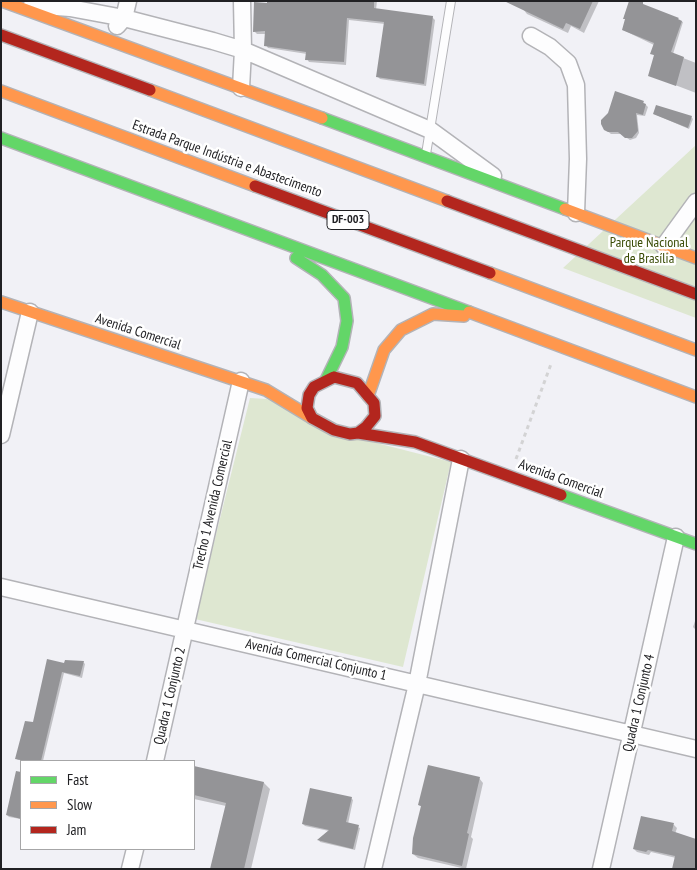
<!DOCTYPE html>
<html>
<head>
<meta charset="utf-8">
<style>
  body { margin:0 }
  #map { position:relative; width:697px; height:870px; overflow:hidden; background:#f1f1f6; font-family:"PT Sans Narrow",sans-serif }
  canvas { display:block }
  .frame { position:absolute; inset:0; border:2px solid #212124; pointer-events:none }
  .legend { position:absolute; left:20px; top:760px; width:175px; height:90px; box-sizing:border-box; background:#fff; border:1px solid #a6a6a7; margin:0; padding:6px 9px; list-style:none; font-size:15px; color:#212124 }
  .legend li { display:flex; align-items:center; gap:10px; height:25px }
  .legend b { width:25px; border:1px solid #a6a6a7 }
</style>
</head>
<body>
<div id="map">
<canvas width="697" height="870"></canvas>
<div class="frame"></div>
<ul class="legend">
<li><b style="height:6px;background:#63d668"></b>Fast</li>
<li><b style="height:6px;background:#ff974d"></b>Slow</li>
<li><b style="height:6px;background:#b3261e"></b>Jam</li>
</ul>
</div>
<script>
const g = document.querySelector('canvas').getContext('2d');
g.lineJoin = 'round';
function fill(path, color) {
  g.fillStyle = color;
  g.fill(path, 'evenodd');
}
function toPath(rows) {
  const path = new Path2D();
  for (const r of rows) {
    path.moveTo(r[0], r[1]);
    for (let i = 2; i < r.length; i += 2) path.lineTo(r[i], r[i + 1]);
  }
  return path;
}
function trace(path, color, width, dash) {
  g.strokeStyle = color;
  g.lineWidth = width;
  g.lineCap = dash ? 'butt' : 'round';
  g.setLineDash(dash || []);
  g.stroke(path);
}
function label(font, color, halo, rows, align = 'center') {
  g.font = font + ' "PT Sans Narrow",sans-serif';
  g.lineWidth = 5;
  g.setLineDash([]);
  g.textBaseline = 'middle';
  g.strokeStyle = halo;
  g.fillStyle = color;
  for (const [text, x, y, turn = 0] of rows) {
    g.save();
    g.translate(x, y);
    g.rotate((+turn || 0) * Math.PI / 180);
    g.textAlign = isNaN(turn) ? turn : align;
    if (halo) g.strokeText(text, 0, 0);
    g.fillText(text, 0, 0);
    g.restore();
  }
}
fill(toPath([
  [696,145,696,318,563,268],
  [250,398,267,399,361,439,451,462,403,667,195,619]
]), '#dee7d1');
fill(toPath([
  [268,1,377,1,376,10,432,17,435,20,426,86,380,79,378,77,385,24,349,20,346,65,309,62,307,59,307,54,268,48,266,45,266,34,257,34,254,31,268,5],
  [527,1,599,1,584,33,571,26,568,33,527,14,523,9],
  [644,6,683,22,673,54,696,63,696,93,649,75,655,56,651,53,654,45,623,30],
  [643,102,648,107,645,116,637,115,639,133,636,138,630,140,621,134,611,134,606,130],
  [654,114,691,117,693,119,689,129],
  [696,618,696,630,693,627],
  [83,662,85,664,82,678,64,673,43,761,18,760,16,758,65,664],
  [194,767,264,783,270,789,251,869,211,869,226,806,194,799],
  [479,778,483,783,471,837,473,839,466,869,418,858,413,854,422,807,419,805],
  [13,788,21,790,21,819,9,817,7,815],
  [351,798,353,800,348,824,360,828,355,850,320,842,319,840,329,831,305,826,303,824],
  [642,817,674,825,677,828,675,834,676,858,651,852,649,855,637,852,634,849]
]), '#0003');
fill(toPath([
  [267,1,374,1,374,8,433,16,424,84,376,77,384,22,347,18,344,62,305,60,306,52,264,46,265,31,253,32,254,2,267,3],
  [504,1,593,1,580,29,566,23,563,29],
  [629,1,643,1,643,4,679,18,678,19,682,21,671,52,684,57,676,86,648,76,654,55,650,54,654,43,622,30,625,19,623,19],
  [615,91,644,101,643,103,646,104,643,115,636,113,638,131,632,138,625,138,618,132,608,132,604,130,601,124,601,120,608,113],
  [656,105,692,116,688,128,653,114],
  [47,659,64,663,65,660,84,661,80,676,62,672,41,761,26,761,15,759,25,721,33,722],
  [428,765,480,777,467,833,469,834,462,866,412,854,413,838,421,806,418,805],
  [194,766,264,782,244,869,210,869,226,803,194,795],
  [16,771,21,772,21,819,6,815],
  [310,788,352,797,346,822,359,825,353,849,317,840,329,830,302,824],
  [641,816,674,823,672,831,696,839,696,869,672,869,675,856,648,850,646,852,633,849]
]), '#949497');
const lane = toPath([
  [426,154,451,1]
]);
const street = toPath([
  [32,5,70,8,124,18,213,41,243,50,430,130,493,176],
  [117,26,124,18,128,1],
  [531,36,550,47,568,63,576,85,578,159,576,213],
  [241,88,243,50,242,1],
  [664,246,696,202],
  [1,435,30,312],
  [1,587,696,749],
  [155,761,241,381],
  [130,869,135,849],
  [373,869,417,684,461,459],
  [601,869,676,537]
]);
const fast = toPath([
  [322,118,565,209],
  [1,138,469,312],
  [296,258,322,275,344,298,347,321,342,347,326,380],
  [561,495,696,544]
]);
const slow = toPath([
  [2,1,322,118],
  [150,90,447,201],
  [1,91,255,186],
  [565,209,696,258],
  [490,273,696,350],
  [1,302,266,390,312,418],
  [469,312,696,397],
  [368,396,384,350,401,330,433,314,464,316]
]);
const jam = toPath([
  [1,35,150,90],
  [255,186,490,273],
  [447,201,696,294],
  [334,377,357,383,374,403,375,416,366,427,358,433,350,434,334,430,312,418,307,408,309,395,314,387,334,377],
  [358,433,415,442,561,495]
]);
trace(lane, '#b3b3b7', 10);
trace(street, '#b3b3b7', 19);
trace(fast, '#b3b3b7', 14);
trace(slow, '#b3b3b7', 14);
trace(jam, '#b3b3b7', 14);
trace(toPath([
  [516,459,551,364]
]), '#d3d3d4', 3, [4, 4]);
trace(lane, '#fdfdfe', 8);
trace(street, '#fdfdfe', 16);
trace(fast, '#63d668', 11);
trace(slow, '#ff974d', 11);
trace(jam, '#b3261e', 11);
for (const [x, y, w] of [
  [348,220,42]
]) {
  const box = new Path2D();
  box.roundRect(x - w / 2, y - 9.5, w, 19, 4);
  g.fillStyle = '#fff';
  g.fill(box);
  trace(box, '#212124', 1);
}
label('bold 12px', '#212124', null, [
  ["DF-003",348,220]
]);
label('14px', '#212124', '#fff', [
  ["Estrada Parque Indústria e Abastecimento",227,159,20],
  ["Avenida Comercial",138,332,18],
  ["Avenida Comercial",561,479,20],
  ["Trecho 1 Avenida Comercial",213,505,-77],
  ["Avenida Comercial Conjunto 1",316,660,13],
  ["Quadra 1 Conjunto 2",170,696,-77],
  ["Quadra 1 Conjunto 4",639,703,-77]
]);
label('14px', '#394b05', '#fff', [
  ["Parque Nacional",649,243],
  ["de Brasília",649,259]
]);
</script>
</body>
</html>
